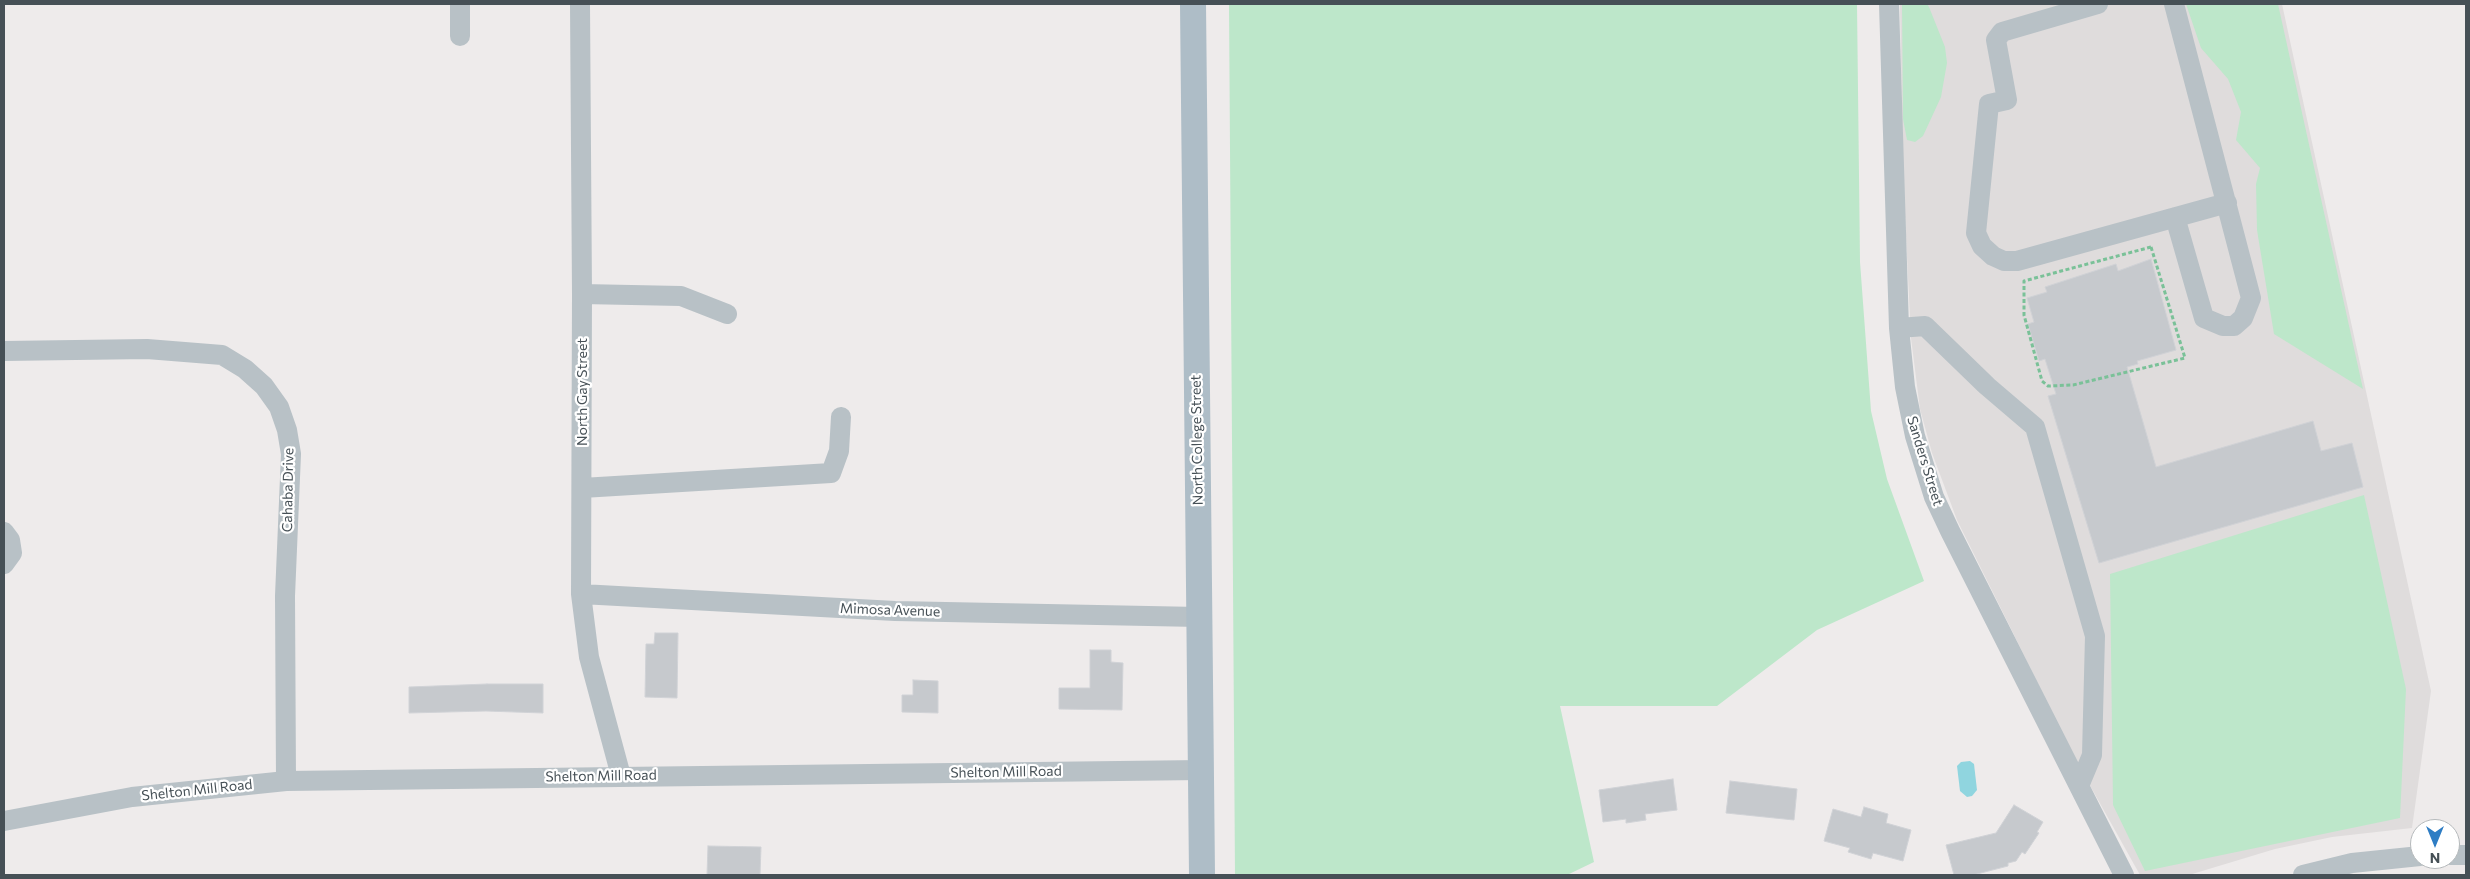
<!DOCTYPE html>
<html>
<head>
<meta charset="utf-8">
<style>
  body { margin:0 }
  #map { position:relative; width:2470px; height:879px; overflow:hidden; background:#eeebeb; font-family:Commissioner,sans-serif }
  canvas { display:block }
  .frame { position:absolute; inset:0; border:5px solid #465056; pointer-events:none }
  .north { position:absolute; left:2410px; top:819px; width:50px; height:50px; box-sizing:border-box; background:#fff; border:1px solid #b5b9bb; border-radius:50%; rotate:180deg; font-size:14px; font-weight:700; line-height:20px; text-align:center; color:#465056 }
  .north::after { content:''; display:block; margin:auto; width:18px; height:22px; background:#2e7dc4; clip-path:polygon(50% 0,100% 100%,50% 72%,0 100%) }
</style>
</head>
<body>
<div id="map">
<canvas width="2470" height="879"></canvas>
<div class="frame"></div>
<div class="north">N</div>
</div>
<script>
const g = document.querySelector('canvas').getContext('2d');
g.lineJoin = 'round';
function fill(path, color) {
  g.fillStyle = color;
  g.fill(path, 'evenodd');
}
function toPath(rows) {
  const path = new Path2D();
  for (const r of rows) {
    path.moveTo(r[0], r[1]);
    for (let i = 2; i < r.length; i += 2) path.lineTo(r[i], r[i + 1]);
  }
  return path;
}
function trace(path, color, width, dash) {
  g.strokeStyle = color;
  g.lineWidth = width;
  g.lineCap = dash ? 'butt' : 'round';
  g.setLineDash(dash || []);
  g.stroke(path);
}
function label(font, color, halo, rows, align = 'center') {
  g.font = font + ' Commissioner,sans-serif';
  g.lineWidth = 4.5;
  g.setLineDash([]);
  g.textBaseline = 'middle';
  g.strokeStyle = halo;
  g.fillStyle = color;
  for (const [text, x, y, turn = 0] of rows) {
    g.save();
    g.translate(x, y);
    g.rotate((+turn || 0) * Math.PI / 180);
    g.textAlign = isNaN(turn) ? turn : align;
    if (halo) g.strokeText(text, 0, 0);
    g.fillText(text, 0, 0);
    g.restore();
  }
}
fill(toPath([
  [1900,4,2282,4,2431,691,2412,828,2332,837,2275,849,2189,875,2140,875,2078,764,1957,520,1932,453,1920,409,1911,338,1903,176]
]), '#dfdcdc');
fill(toPath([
  [1229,4,1857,4,1860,262,1871,411,1887,479,1924,581,1817,630,1717,706,1560,706,1594,862,1567,875,1235,875],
  [1902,4,1927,4,1929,7,1945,47,1947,63,1941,97,1923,136,1915,142,1907,140,1903,119],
  [2186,4,2278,4,2363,389,2274,334,2257,230,2256,184,2260,168,2236,140,2241,112,2228,79,2201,48],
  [2364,495,2406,689,2400,818,2145,871,2113,805,2110,574]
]), '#bde7ca');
fill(toPath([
  [1970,761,1974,764,1977,790,1972,796,1967,797,1960,791,1957,766,1961,762]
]), '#90d5df');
const building = toPath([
  [2151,259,2176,350,2137,361,2138,364,2127,367,2156,467,2313,421,2321,451,2352,443,2363,487,2099,563,2048,396,2056,394,2045,359,2039,361,2028,324,2034,322,2027,298,2047,292,2045,287,2116,264,2118,271,2151,259],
  [655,633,678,633,677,698,645,697,646,644,654,644,655,633],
  [1090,650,1111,650,1111,662,1123,663,1122,710,1059,709,1059,688,1090,688,1090,650],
  [913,680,938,681,938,713,902,712,902,695,913,695,913,680],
  [487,684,543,684,543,713,486,711,409,713,409,687,487,684],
  [1673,779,1677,810,1645,814,1646,820,1626,823,1626,819,1603,822,1599,790,1673,779],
  [1730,781,1797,789,1794,820,1726,813,1730,781],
  [2014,805,2043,822,2037,832,2039,833,2025,854,2022,852,2016,861,2008,863,2008,866,1973,875,1954,875,1946,845,1996,833,2014,805],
  [1864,807,1888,814,1886,823,1911,830,1903,861,1873,853,1871,859,1848,852,1850,848,1824,841,1833,809,1861,817,1864,807],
  [708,846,761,847,760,875,707,875,708,846]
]);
fill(building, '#c6c9cd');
trace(building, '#d0d2d6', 1);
trace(toPath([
  [2151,247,2185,358,2073,385,2048,386,2042,381,2024,315,2024,281,2151,247]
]), '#7ac198', 3, [4, 2.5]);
trace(toPath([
  [580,4,582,294,581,594,589,657,621,776],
  [1889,4,1899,328,1905,387,1915,436,1934,497,1950,531,2124,875],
  [2098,4,2002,32,1996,40,2007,100,1989,104,1976,233,1982,246,1993,256,2004,261,2017,261,2227,203],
  [2174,4,2251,298,2243,318,2234,326,2223,326,2204,318,2175,217],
  [460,36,460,4],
  [582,294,681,296,727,314],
  [1899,328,1925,326,1987,386,2035,427,2095,636,2092,755,2079,786],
  [4,351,147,349,222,355,245,369,264,386,279,407,287,430,291,454,285,596,286,781],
  [582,488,831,473,839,451,841,417],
  [4,532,10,540,12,553,4,564],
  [581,594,895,611,1199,617],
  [4,821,132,797,286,781,1202,770],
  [2450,855,2466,855],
  [2303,875,2352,863,2420,856]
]), '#b8c1c6', 20);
trace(toPath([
  [1193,4,1202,875]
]), '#aebdc7', 26);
label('14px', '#465056', '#fff', [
  ["North Gay Street",582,392,-90],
  ["North College Street",1197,440,-91],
  ["Sanders Street",1925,461,73],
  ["Cahaba Drive",288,490,-89],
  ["Mimosa Avenue",890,610,2],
  ["Shelton Mill Road",1006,772,-1],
  ["Shelton Mill Road",601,776,-1],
  ["Shelton Mill Road",197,790,-6]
]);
</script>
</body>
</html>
